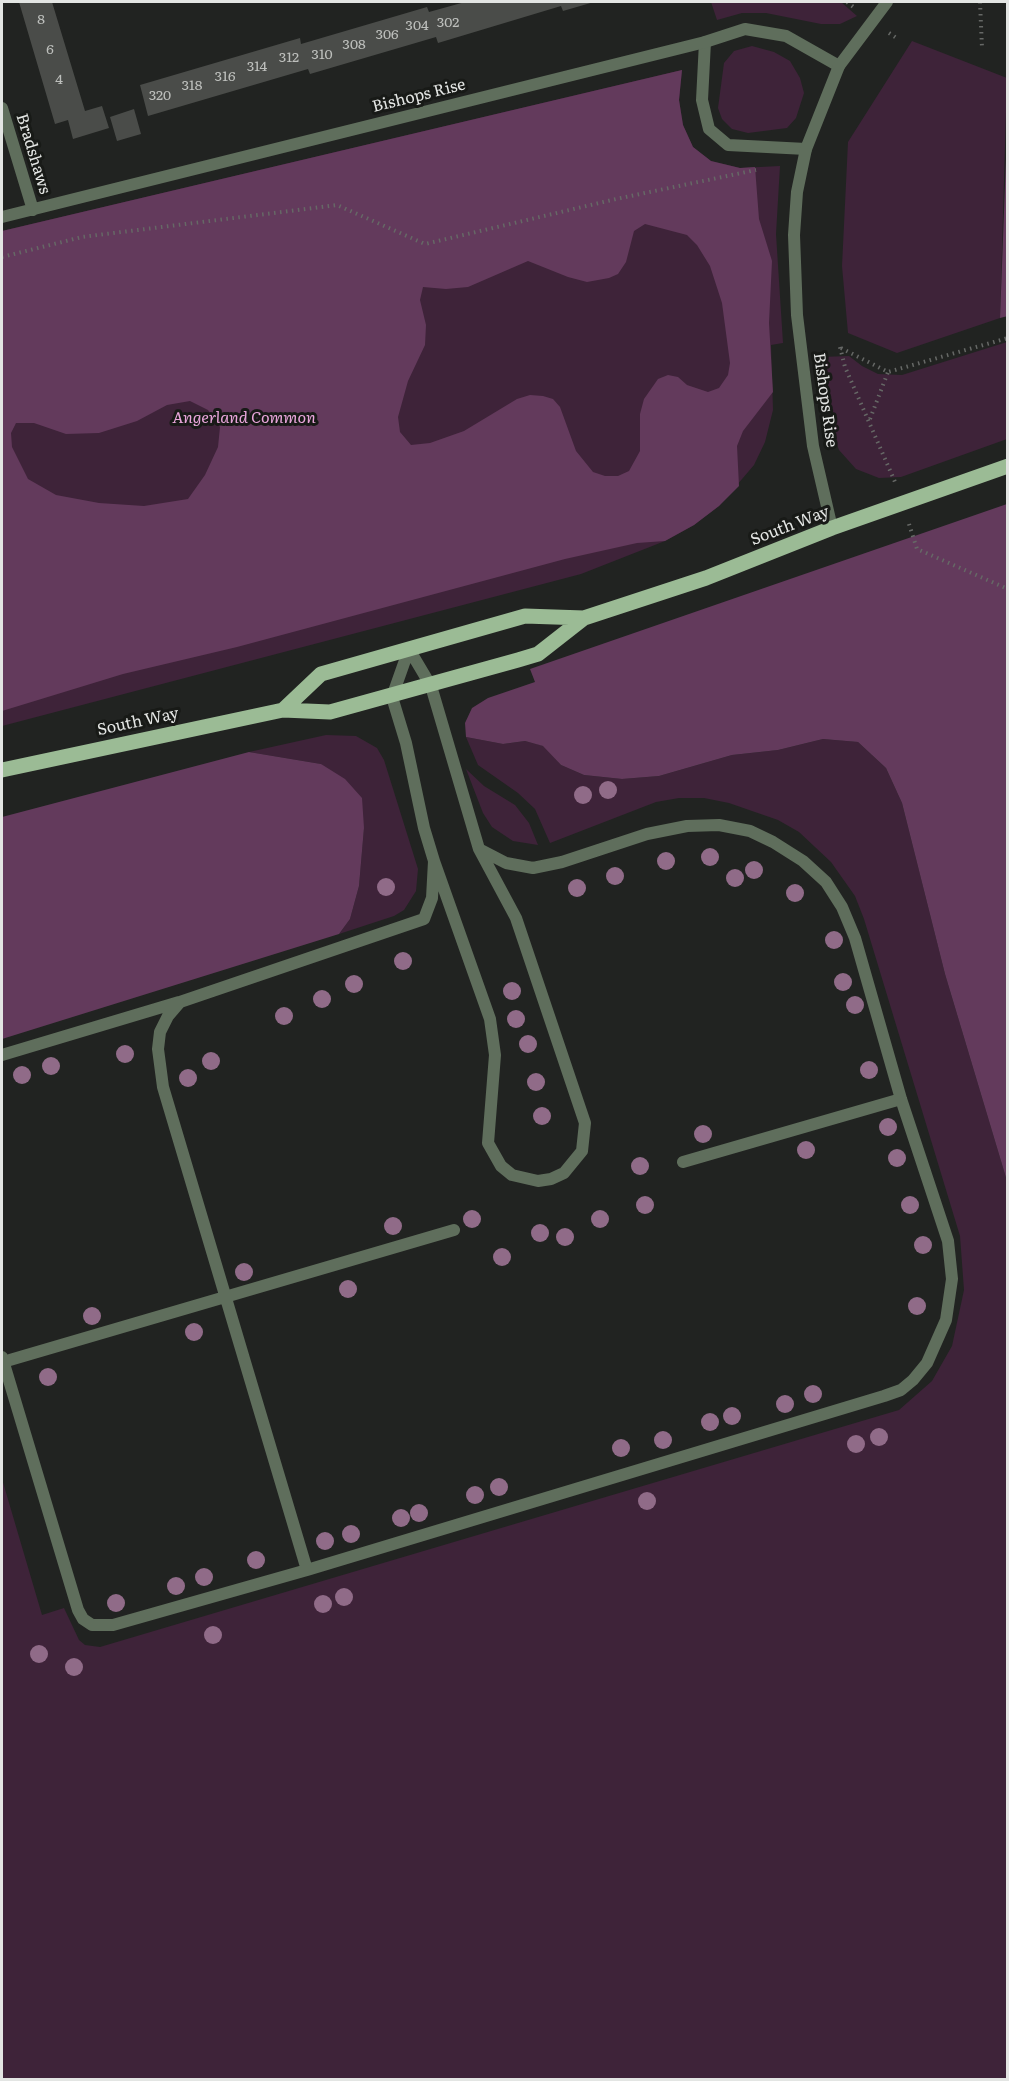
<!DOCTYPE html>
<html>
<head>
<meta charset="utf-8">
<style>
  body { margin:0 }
  #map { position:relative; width:1009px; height:2081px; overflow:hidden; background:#212321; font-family:Literata,serif }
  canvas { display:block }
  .frame { position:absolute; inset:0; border:3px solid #e3e5e3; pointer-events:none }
</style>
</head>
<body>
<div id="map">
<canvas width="1009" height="2081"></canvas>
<div class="frame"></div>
</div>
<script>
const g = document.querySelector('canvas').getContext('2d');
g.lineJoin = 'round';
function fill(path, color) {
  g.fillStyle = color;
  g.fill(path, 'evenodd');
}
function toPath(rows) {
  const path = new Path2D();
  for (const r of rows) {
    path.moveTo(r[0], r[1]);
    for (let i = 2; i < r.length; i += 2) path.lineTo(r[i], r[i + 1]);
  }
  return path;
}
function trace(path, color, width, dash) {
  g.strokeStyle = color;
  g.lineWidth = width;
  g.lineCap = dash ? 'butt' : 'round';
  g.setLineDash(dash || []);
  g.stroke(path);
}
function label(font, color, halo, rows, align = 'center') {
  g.font = font + ' Literata,serif';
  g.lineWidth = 6;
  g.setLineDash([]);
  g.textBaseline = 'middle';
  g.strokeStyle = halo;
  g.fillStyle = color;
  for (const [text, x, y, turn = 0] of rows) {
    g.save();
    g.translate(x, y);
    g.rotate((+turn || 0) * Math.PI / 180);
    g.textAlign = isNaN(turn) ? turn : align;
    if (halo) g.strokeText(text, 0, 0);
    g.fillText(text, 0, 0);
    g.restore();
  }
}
fill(toPath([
  [711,2,841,2,857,16,840,24,821,24,766,13,742,13,717,20],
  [912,41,1007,78,1000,318,897,353,848,333,842,266,848,142],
  [752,46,774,52,790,61,800,78,804,93,796,118,787,128,748,133,732,129,722,119,718,108,724,63,734,51],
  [682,70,679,100,683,125,693,147,711,161,740,168,780,166,776,234,783,343,771,345,773,410,765,442,754,465,719,506,694,525,665,541,581,574,2,726,2,231],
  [1007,342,1007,439,901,477,879,478,856,469,839,450,832,430,821,357,849,356,862,366,878,374,902,375],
  [326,735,356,736,377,748,384,760,418,869,416,891,404,910,394,916,339,934,350,919,359,886,364,828,321,764,249,752],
  [466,737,503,744,525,741,544,746,561,765,584,775,622,779,659,776,732,755,778,750,823,739,858,742,886,768,902,803,945,974,1007,1181,1007,2079,2,2079,2,1479,42,1615,64,1608,79,1640,85,1645,100,1647,899,1410,932,1381,952,1346,964,1290,960,1236,864,919,855,896,831,862,799,832,778,820,729,803,704,798,679,798,656,802,550,843,535,809,518,793,478,765],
  [466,769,484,786,515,805,529,823,538,845,513,841,492,827,483,813]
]), '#3e2339');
fill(toPath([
  [682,70,679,100,683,125,693,147,711,161,740,168,755,167,759,219,772,261,769,323,773,392,743,431,737,446,739,486,719,506,694,525,665,541,637,543,565,559,237,647,123,674,2,711,2,231],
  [645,224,687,235,697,245,710,266,722,303,730,363,728,375,719,388,708,392,687,385,678,377,668,375,658,379,644,399,640,414,640,451,629,471,618,476,605,476,593,472,576,451,560,407,553,399,543,396,530,395,517,399,464,431,430,443,411,445,400,432,398,417,408,381,425,345,426,325,420,300,423,287,446,289,468,287,528,261,568,277,587,282,609,278,618,274,626,262,634,231],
  [190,401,208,410,220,427,218,447,205,475,188,499,144,506,99,503,56,495,28,479,12,447,11,433,16,423,34,423,66,434,99,433,137,421,167,405],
  [1007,132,1008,316,1000,318],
  [1007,504,1008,504,1007,1181,945,974,902,803,886,768,858,742,823,739,778,750,732,755,659,776,622,779,584,775,561,765,543,746,525,741,503,744,466,737,465,723,472,708,488,698,535,682,530,669],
  [249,752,321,764,345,779,362,798,364,828,359,886,350,919,339,934,2,1039,2,817]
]), '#633a5c');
fill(toPath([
  [19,2,52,2,85,111,102,106,109,128,73,139,68,120,55,124],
  [465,2,594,2,563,11,561,6,438,43,436,37,310,74,308,69,148,116,140,85,300,38,301,44,427,7,429,12],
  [134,109,141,134,117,141,110,117]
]), '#4a4c49');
trace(toPath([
  [847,2,856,9],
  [980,2,982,48],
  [889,33,898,39],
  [2,257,82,237,337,205,425,244,616,199,756,170],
  [840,347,845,367,895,482],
  [841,348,888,372,1008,338],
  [870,419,888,372],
  [909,524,917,549,1008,589]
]), '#666866', 4, [1.5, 4.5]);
trace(toPath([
  [705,42,702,100,709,129,728,145,806,149],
  [409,649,431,686,479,849,516,918,585,1123,582,1151,564,1173,551,1179,538,1181,512,1175,501,1166,488,1143,495,1055,490,1019,434,861,424,828,406,743,392,697,409,649],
  [434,861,432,898,424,919,180,1002,168,1016,160,1032,158,1049,163,1087,307,1570,884,1396,901,1390,913,1380,927,1363,946,1320,952,1279,948,1241,901,1099,855,938,842,907,826,882,803,861,773,842,750,831,719,825,687,826,647,834,562,862,533,868,506,863,479,849],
  [2,1055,179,1002],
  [683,1162,901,1099],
  [2,1357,78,1610,83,1619,92,1625,113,1625,307,1570],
  [3,1362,454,1230]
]), '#5f6e5c', 12);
trace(toPath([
  [2,108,33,210],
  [2,217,705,42,745,29,786,36,839,66]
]), '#5f6e5c', 12);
trace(toPath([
  [832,528,813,446,797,315,794,235,797,192,806,149,839,66,887,2]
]), '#5f6e5c', 12);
trace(toPath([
  [283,710,321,674,525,616,584,618],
  [2,770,283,710,330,712,518,660,538,654,584,618,706,578,832,528,1008,466]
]), '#9bbb95', 15);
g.fillStyle = '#906b88';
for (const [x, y] of [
  [608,790],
  [583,795],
  [710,857],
  [666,861],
  [754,870],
  [615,876],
  [735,878],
  [386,887],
  [577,888],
  [795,893],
  [834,940],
  [403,961],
  [843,982],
  [354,984],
  [512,991],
  [322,999],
  [855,1005],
  [284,1016],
  [516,1019],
  [528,1044],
  [125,1054],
  [211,1061],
  [51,1066],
  [869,1070],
  [22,1075],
  [188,1078],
  [536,1082],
  [542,1116],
  [888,1127],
  [703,1134],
  [806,1150],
  [897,1158],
  [640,1166],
  [645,1205],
  [910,1205],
  [472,1219],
  [600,1219],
  [393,1226],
  [540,1233],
  [565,1237],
  [923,1245],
  [502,1257],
  [244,1272],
  [348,1289],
  [917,1306],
  [92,1316],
  [194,1332],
  [48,1377],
  [813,1394],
  [785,1404],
  [732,1416],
  [710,1422],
  [879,1437],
  [663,1440],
  [856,1444],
  [621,1448],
  [499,1487],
  [475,1495],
  [647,1501],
  [419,1513],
  [401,1518],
  [351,1534],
  [325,1541],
  [256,1560],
  [204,1577],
  [176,1586],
  [344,1597],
  [116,1603],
  [323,1604],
  [213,1635],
  [39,1654],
  [74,1667]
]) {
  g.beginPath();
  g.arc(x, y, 9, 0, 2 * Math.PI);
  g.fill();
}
label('14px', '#bdbfbc', null, [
  ["8",41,20],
  ["302",448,23],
  ["304",417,26],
  ["306",387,35],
  ["308",354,45],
  ["6",50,50],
  ["310",322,55],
  ["312",289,58],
  ["314",257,67],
  ["316",225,77],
  ["4",59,80],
  ["318",192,86],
  ["320",160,96]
]);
label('16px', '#e3e5e3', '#181a17', [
  ["Bishops Rise",419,96,-14],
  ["Bradshaws",33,154,73],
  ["Bishops Rise",825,400,82],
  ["South Way",790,526,-21],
  ["South Way",138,722,-12]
]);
label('italic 16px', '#eaa6dc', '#181a17', [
  ["Angerland Common",244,418]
]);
</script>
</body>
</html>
